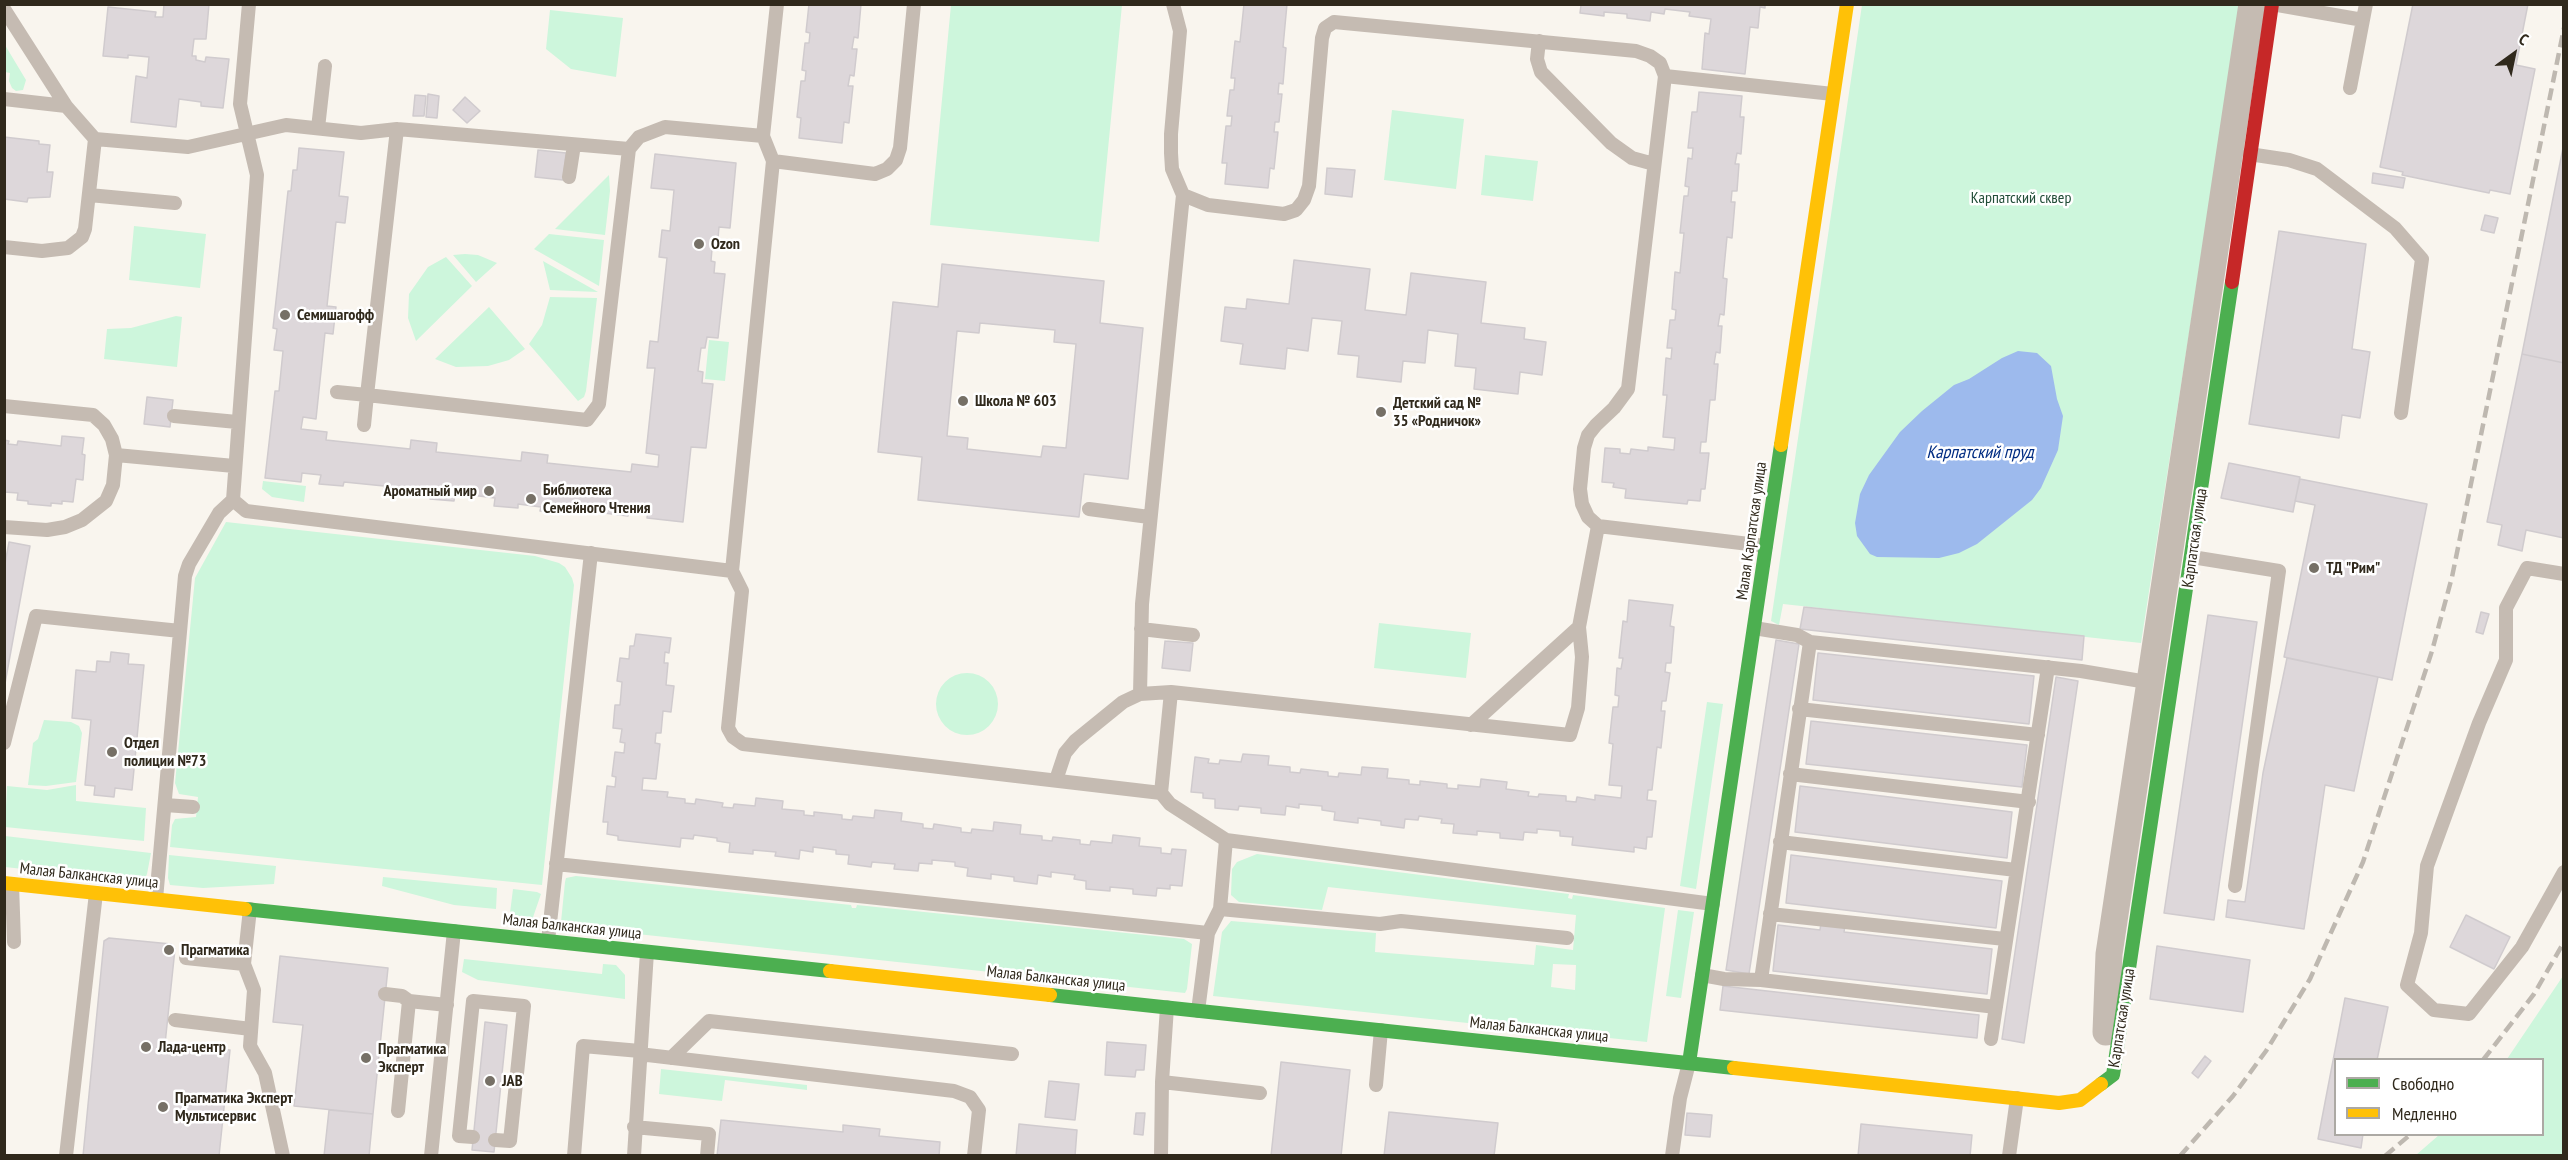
<!DOCTYPE html>
<html>
<head>
<meta charset="utf-8">
<style>
  body { margin:0 }
  #map { position:relative; width:2568px; height:1160px; overflow:hidden; background:#f9f5ee; font-family:"PT Sans Narrow",sans-serif }
  canvas { display:block }
  .frame { position:absolute; inset:0; border:6px solid #30291c; pointer-events:none }
  .legend { position:absolute; left:2334px; top:1058px; width:210px; height:78px; box-sizing:border-box; background:#fff; border:2px solid #aca9a4; margin:0; padding:8px 10px; list-style:none; font-size:18px; color:#30291c }
  .legend li { display:flex; align-items:center; gap:12px; height:30px }
  .legend b { width:30px; border:2px solid #aca9a4 }
  .north { position:absolute; left:2484px; top:24px; width:60px; height:60px; -webkit-text-stroke:4px #fff; paint-order:stroke; rotate:33deg; font-size:16px; font-weight:700; line-height:24px; text-align:center; color:#30291c }
  .north::after { content:''; display:block; margin:auto; width:21px; height:27px; background:#30291c; clip-path:polygon(50% 0,100% 100%,50% 72%,0 100%) }
</style>
</head>
<body>
<div id="map">
<canvas width="2568" height="1160"></canvas>
<div class="frame"></div>
<ul class="legend">
<li><b style="height:8px;background:#4caf50"></b>Свободно</li>
<li><b style="height:8px;background:#ffc107"></b>Медленно</li>
</ul>
<div class="north">С</div>
</div>
<script>
const g = document.querySelector('canvas').getContext('2d');
g.lineJoin = 'round';
function fill(path, color) {
  g.fillStyle = color;
  g.fill(path, 'evenodd');
}
function toPath(rows) {
  const path = new Path2D();
  for (const r of rows) {
    if (r.length === 3) {
      path.moveTo(r[0] + r[2], r[1]);
      path.arc(r[0], r[1], r[2], 0, 2 * Math.PI);
      continue;
    }
    path.moveTo(r[0], r[1]);
    for (let i = 2; i < r.length; i += 2) path.lineTo(r[i], r[i + 1]);
  }
  return path;
}
function trace(path, color, width, dash) {
  g.strokeStyle = color;
  g.lineWidth = width;
  g.lineCap = dash ? 'butt' : 'round';
  g.setLineDash(dash || []);
  g.stroke(path);
}
function label(font, color, halo, rows, align = 'center') {
  g.font = font + ' "PT Sans Narrow",sans-serif';
  g.lineWidth = 5;
  g.setLineDash([]);
  g.textBaseline = 'middle';
  g.strokeStyle = halo;
  g.fillStyle = color;
  for (const [text, x, y, turn = 0] of rows) {
    g.save();
    g.translate(x, y);
    g.rotate((+turn || 0) * Math.PI / 180);
    g.textAlign = isNaN(turn) ? turn : align;
    if (halo) g.strokeText(text, 0, 0);
    g.fillText(text, 0, 0);
    g.restore();
  }
}
fill(toPath([
  [951,5,1122,5,1099,242,930,225],
  [1862,5,2240,5,2141,643,1783,604,1779,625,1771,621],
  [550,10,623,18,616,77,571,69,546,49],
  [5,45,26,80,23,90,16,91,12,88,9,81,10,73,5,72],
  [1392,110,1464,119,1456,189,1384,180],
  [1485,155,1538,161,1533,201,1481,195],
  [609,175,610,191,605,235,555,229],
  [134,226,206,234,200,288,129,280],
  [549,234,604,240,599,286,534,249],
  [465,254,478,255,497,263,476,282,453,255],
  [446,257,472,286,416,341,408,318,409,294,428,267],
  [543,261,598,292,550,290],
  [550,297,597,298,586,391,584,397,578,401,529,344,542,325],
  [489,307,525,349,509,360,488,366,456,367,435,359],
  [176,316,182,317,177,367,104,359,107,329,131,328],
  [709,340,729,342,725,381,705,379],
  [263,481,306,486,304,502,272,497,262,489],
  [226,522,535,556,559,563,565,567,572,578,574,585,542,885,170,847,172,825,175,819,196,817,198,797,179,794,175,783,195,578],
  [1379,623,1471,633,1466,678,1374,668],
  [967,704,31],
  [1707,702,1723,704,1696,889,1680,886],
  [44,720,71,722,79,726,82,733,76,782,46,786,28,785,33,743,38,739],
  [76,785,76,801,146,808,144,841,5,827,7,786,47,790],
  [5,836,151,853,147,874,143,882,5,867],
  [1257,854,1569,894,1568,898,1572,899,1573,895,1665,908,1647,1042,1213,996,1222,932,1231,921,1376,933,1375,952,1534,965,1536,945,1573,950,1576,915,1328,887,1322,910,1239,902,1231,895,1232,869,1237,862],
  [1553,964,1576,965,1575,990,1551,987],
  [169,855,276,866,274,884,203,888,170,885,168,878],
  [576,876,851,905,852,908,856,908,857,905,1184,939,1192,944,1187,989,1185,993,563,926,561,922,565,882,566,878],
  [383,877,497,888,496,909,454,905,382,886],
  [513,889,537,892,541,894,531,923,509,921],
  [1678,910,1694,912,1681,998,1666,996],
  [464,959,602,974,603,964,616,965,625,975,625,999,478,980,462,972],
  [2563,976,2563,1155,2416,1155,2439,1135,2542,1134,2542,1060,2507,1059],
  [661,1069,807,1085,807,1090,725,1080,722,1101,659,1094]
]), '#cdf6dc');
fill(toPath([
  [2018,351,2037,353,2051,366,2057,399,2063,416,2058,450,2041,488,2032,500,1977,544,1959,553,1939,558,1877,557,1870,554,1857,536,1855,523,1860,494,1869,475,1900,432,1922,411,1954,385,1969,379,2002,358]
]), '#9dbaed');
const building = toPath([
  [164,4,209,4,206,39,194,39,192,56,196,56,196,60,205,62,206,57,229,59,223,108,201,106,201,102,179,99,176,127,131,122,136,76,147,78,149,57,128,55,128,58,103,56,108,7,156,12,155,17,163,17,164,4],
  [809,4,861,4,858,38,854,37,852,49,857,49,854,76,850,75,848,86,853,86,849,123,844,122,842,143,799,138,801,118,797,117,801,81,805,81,806,71,802,70,805,43,809,43,810,33,806,32,809,4],
  [1244,4,1287,4,1283,47,1286,48,1283,84,1279,83,1278,94,1282,94,1279,122,1275,122,1274,132,1278,132,1274,169,1270,168,1268,188,1225,184,1227,163,1222,163,1226,126,1231,126,1232,116,1227,116,1230,90,1234,90,1235,78,1231,78,1235,41,1240,42,1244,4],
  [1576,4,1765,4,1765,8,1760,7,1758,28,1750,27,1745,74,1702,69,1705,33,1709,34,1711,19,1689,16,1690,12,1665,9,1664,14,1651,12,1650,21,1627,18,1627,14,1604,12,1604,16,1580,13,1581,5,1576,4],
  [2413,4,2528,4,2516,65,2535,69,2510,194,2490,190,2489,193,2402,175,2403,172,2380,167,2413,4],
  [1699,92,1742,96,1740,117,1744,117,1741,154,1737,153,1735,164,1739,164,1737,191,1732,191,1731,202,1735,202,1732,238,1727,237,1723,278,1727,279,1724,315,1720,314,1718,326,1722,326,1720,353,1716,352,1714,364,1718,364,1715,400,1710,400,1706,442,1701,442,1700,453,1709,453,1705,489,1701,489,1700,501,1688,500,1687,504,1625,498,1626,489,1613,487,1614,483,1602,482,1605,448,1620,449,1620,453,1630,454,1631,449,1648,451,1648,447,1674,450,1675,438,1663,437,1667,395,1663,395,1666,358,1671,359,1672,348,1667,348,1670,320,1675,320,1676,310,1672,309,1675,272,1680,273,1684,233,1680,233,1684,196,1688,196,1689,187,1685,186,1688,158,1692,159,1693,148,1688,148,1692,112,1697,112,1699,92],
  [428,94,439,96,437,118,426,117,428,94],
  [415,95,426,96,424,116,413,116,415,95],
  [465,97,480,111,467,123,453,110,465,97],
  [4,137,39,141,39,144,50,145,47,172,53,172,50,197,28,198,27,202,4,199,4,137],
  [2564,143,2564,363,2522,354,2564,143],
  [299,148,344,152,339,196,348,197,345,223,336,222,327,306,336,307,333,334,325,333,316,419,303,417,301,429,327,432,326,440,410,449,411,440,437,443,436,452,521,461,522,452,548,455,547,463,631,472,632,464,658,467,659,455,646,453,655,368,647,368,650,341,658,342,667,258,659,257,662,230,670,231,674,190,651,188,655,154,736,163,730,228,719,227,718,238,713,237,711,261,715,262,714,273,725,274,718,338,707,337,705,348,701,348,698,371,703,372,702,383,713,384,706,448,691,447,683,522,647,518,648,509,629,507,628,516,604,513,605,509,565,505,564,513,540,511,541,507,518,504,518,508,494,506,495,498,455,493,454,501,430,499,431,495,407,493,407,497,383,494,384,486,344,482,343,486,319,484,321,475,302,473,301,482,265,478,275,391,279,391,283,351,274,350,277,329,273,328,288,191,291,191,293,170,297,170,299,148],
  [538,150,566,153,563,180,535,177,538,150],
  [1327,168,1355,170,1352,197,1325,194,1327,168],
  [2373,173,2405,178,2403,188,2372,183,2373,173],
  [2485,215,2498,218,2494,233,2481,230,2485,215],
  [2279,231,2366,244,2352,349,2370,352,2360,418,2342,415,2339,438,2249,424,2279,231],
  [1294,260,1370,269,1365,310,1406,315,1411,273,1486,282,1481,323,1525,328,1524,339,1546,342,1542,375,1520,372,1518,394,1474,389,1476,368,1455,366,1458,334,1428,330,1425,363,1403,361,1401,382,1357,377,1359,356,1338,354,1342,321,1312,318,1308,351,1287,348,1285,369,1240,364,1243,344,1221,341,1225,307,1246,309,1247,299,1289,304,1294,260],
  [942,264,1104,281,1100,323,1143,328,1128,479,1084,474,1079,517,918,500,922,457,878,452,893,302,938,307,942,264],
  [980,323,1055,330,1054,342,1076,344,1066,448,1043,446,1041,457,967,449,968,438,947,436,957,331,979,333,980,323],
  [2522,354,2564,363,2564,538,2526,530,2522,551,2498,545,2502,525,2487,522,2522,354],
  [147,397,173,400,170,427,144,424,147,397],
  [62,436,84,438,82,454,85,455,83,480,76,479,73,502,62,501,62,504,51,503,51,506,28,504,28,501,17,500,18,493,4,492,4,440,9,441,8,444,17,445,18,441,61,446,62,436],
  [2229,463,2300,477,2293,512,2221,498,2229,463],
  [2300,479,2427,504,2392,680,2284,657,2315,505,2295,501,2300,479],
  [9,542,30,546,4,689,4,569,9,542],
  [1629,600,1673,605,1670,626,1674,627,1671,663,1666,663,1665,672,1670,673,1666,701,1662,701,1661,711,1665,711,1661,748,1657,747,1652,790,1648,790,1647,800,1656,801,1652,837,1647,837,1646,849,1634,847,1634,852,1572,845,1573,837,1560,836,1560,831,1537,829,1537,833,1524,832,1523,840,1500,838,1500,833,1477,831,1477,835,1453,833,1454,824,1441,823,1442,819,1419,816,1418,820,1405,819,1404,828,1381,825,1381,821,1358,818,1358,823,1334,820,1335,812,1322,810,1322,806,1299,804,1299,808,1286,806,1285,815,1261,813,1261,808,1239,806,1238,810,1215,808,1215,799,1203,798,1203,793,1191,792,1195,757,1209,759,1208,763,1219,764,1220,760,1241,762,1243,754,1269,756,1268,765,1290,767,1290,772,1300,773,1301,769,1328,772,1328,776,1338,777,1339,773,1361,775,1362,767,1388,769,1387,778,1409,780,1409,784,1420,785,1420,781,1447,784,1447,788,1458,789,1458,785,1480,787,1481,779,1507,782,1506,789,1529,792,1528,796,1538,797,1539,794,1566,796,1566,801,1576,802,1577,797,1595,800,1595,795,1621,798,1622,786,1609,785,1613,744,1609,743,1613,707,1618,707,1619,696,1615,695,1617,668,1621,669,1623,658,1619,658,1623,621,1627,622,1629,600],
  [1804,607,2084,636,2082,660,1800,629,1804,607],
  [2481,612,2489,614,2483,634,2476,632,2481,612],
  [2208,615,2257,622,2214,920,2164,913,2208,615],
  [636,634,671,638,669,653,665,652,664,663,668,663,666,685,674,686,671,712,663,711,661,733,656,733,655,743,660,744,656,779,643,778,642,790,668,792,667,797,685,799,685,803,695,804,696,799,723,803,722,807,733,808,734,804,755,806,756,798,783,801,782,809,804,811,804,815,814,816,814,812,842,815,842,819,852,820,853,816,874,818,875,810,902,813,901,821,923,824,923,828,933,829,934,824,961,828,961,832,971,833,972,829,993,831,994,822,1021,825,1020,834,1042,836,1042,840,1052,841,1053,837,1080,840,1080,844,1090,845,1091,841,1112,843,1113,835,1140,838,1139,846,1161,848,1161,853,1171,854,1172,849,1186,850,1182,886,1170,885,1170,889,1157,888,1156,896,1133,894,1133,889,1110,887,1110,891,1086,889,1086,881,1074,879,1075,875,1051,872,1051,877,1038,875,1037,884,1014,881,1014,877,991,874,991,879,967,876,968,868,955,866,955,862,932,860,932,864,919,863,918,871,894,869,895,864,872,862,871,867,848,864,849,855,836,854,836,850,813,847,813,852,800,850,799,859,775,856,776,852,753,850,753,854,729,852,730,843,717,841,717,838,694,835,693,839,681,838,680,847,618,840,618,836,607,834,608,822,603,822,607,786,615,787,616,777,612,776,615,752,624,753,625,743,620,742,622,729,613,728,615,705,620,705,622,682,617,681,620,658,629,659,630,646,634,646,636,634],
  [1776,640,1799,644,1749,974,1726,970,1776,640],
  [1165,641,1193,643,1190,671,1162,668,1165,641],
  [111,652,129,654,128,664,144,665,132,790,115,788,114,797,94,795,95,786,85,785,91,720,72,718,76,670,96,672,97,661,110,662,111,652],
  [1818,653,2034,676,2029,724,1813,700,1818,653],
  [2287,658,2378,677,2354,791,2325,785,2304,929,2226,917,2228,900,2245,902,2263,773,2287,658],
  [2056,677,2078,681,2024,1043,2002,1039,2056,677],
  [1811,721,2027,745,2022,787,1806,764,1811,721],
  [1800,786,2012,812,2007,858,1795,832,1800,786],
  [1791,855,2002,881,1996,928,1786,903,1791,855],
  [2466,915,2510,937,2494,969,2450,947,2466,915],
  [1821,923,1845,926,1844,932,1992,949,1987,994,1773,971,1778,925,1820,930,1821,923],
  [109,938,171,944,175,949,165,1044,230,1050,219,1156,83,1156,104,941,109,938],
  [2157,946,2250,960,2243,1012,2150,999,2157,946],
  [280,956,388,968,373,1114,294,1106,303,1025,273,1022,280,956],
  [1723,986,1979,1015,1977,1038,1720,1010,1723,986],
  [2345,998,2388,1007,2377,1060,2336,1060,2336,1134,2363,1134,2361,1148,2318,1139,2345,998],
  [485,1022,507,1025,494,1152,472,1150,485,1022],
  [1107,1042,1146,1045,1144,1070,1136,1070,1135,1077,1105,1075,1107,1042],
  [2205,1056,2211,1061,2198,1078,2192,1073,2205,1056],
  [1281,1062,1350,1070,1341,1156,1271,1156,1281,1062],
  [1049,1081,1079,1084,1075,1120,1045,1117,1049,1081],
  [329,1110,373,1114,369,1156,324,1156,329,1110],
  [1389,1112,1498,1123,1494,1156,1384,1156,1389,1112],
  [1136,1113,1145,1113,1143,1135,1134,1134,1136,1113],
  [1687,1113,1712,1115,1710,1137,1685,1135,1687,1113],
  [721,1120,843,1132,843,1125,880,1129,879,1136,940,1142,939,1156,717,1156,721,1120],
  [1019,1124,1077,1130,1075,1156,1016,1156,1019,1124],
  [1861,1124,1972,1135,1970,1156,1858,1156,1861,1124]
]);
fill(building, '#ddd7da');
trace(building, '#d0cbce', 1.5);
trace(toPath([
  [249,4,240,104,257,175,233,500,246,511,732,571],
  [777,4,763,136,773,161,732,571,742,591,728,728,733,737,743,744,1161,793],
  [1173,4,1180,31,1171,134,1171,153,1172,169,1183,195,1208,205,1284,214,1296,210,1304,200,1309,186,1322,38,1325,28,1334,22,1636,51,1650,56,1660,63,1665,76,1628,389,1614,408,1596,425,1588,435,1584,448,1580,489,1582,504,1588,517,1598,526,1766,546],
  [2272,4,2363,20],
  [4,9,66,106,95,139,188,147,286,125,361,133,397,129,629,149,639,137,665,127,763,136],
  [1539,41,1537,59,1541,72,1611,143,1632,158,1654,164],
  [1665,76,1833,94],
  [2350,88,2366,4],
  [4,99,66,106],
  [318,128,325,66],
  [397,129,367,395,587,420,599,404,629,149],
  [2249,154,2289,160,2317,169,2395,228,2422,259,2401,413],
  [773,161,875,174,887,169,896,160,900,148,914,4],
  [569,177,574,145],
  [89,195,175,203],
  [4,247,42,251,59,249,68,248,82,237,85,229,95,139],
  [337,392,367,395,364,425],
  [4,406,93,415,104,425,112,439,116,455],
  [174,416,237,422],
  [1089,509,1149,517],
  [4,527,47,530,65,527,82,520,106,501,113,485,116,455,234,466],
  [2192,557,2279,571,2235,886],
  [2564,574,2527,568,2506,608,2506,660,2479,723,2427,866,2421,933,2407,985,2434,1010,2469,1014,2522,947,2564,872],
  [1754,628,1797,635,1810,642,2081,671,2153,683],
  [1141,629,1193,635],
  [1810,642,1761,980,1996,1007],
  [1171,692,1161,793,1170,804,1226,840],
  [1140,694,1142,604,1183,195],
  [1799,709,2038,735],
  [1471,725,1579,627],
  [4,743,36,616,180,631],
  [1790,774,2029,802],
  [1056,780,1065,753,1075,741,1123,702,1140,694,1171,692,1570,735,1578,708,1582,657,1579,627,1598,526],
  [165,805,193,807],
  [1780,842,2016,870],
  [556,864,1208,933],
  [12,884,14,942],
  [156,899,185,576,189,564,219,513,233,500],
  [250,909,244,964,254,990,250,1046,265,1073,283,1156],
  [1220,909,1380,924,1401,921,1567,938],
  [1770,914,2005,939],
  [548,941,591,553],
  [186,958,244,964],
  [1702,975,1724,979,1761,980],
  [385,994,402,996,409,1001],
  [1198,1011,1208,933,1220,909,1226,840,1713,904],
  [175,1020,251,1029],
  [1991,1039,2048,667],
  [639,1054,954,1091,970,1097,979,1110,974,1156],
  [671,1058,709,1021,1012,1054],
  [1162,1082,1260,1093],
  [1376,1085,1381,1030],
  [398,1111,409,1001,447,1005],
  [634,1127,709,1134,707,1156],
  [473,1137,459,1136,473,1001,524,1006,510,1141,495,1140],
  [66,1156,96,893],
  [431,1156,454,931],
  [574,1156,583,1046,640,1051],
  [634,1156,647,952],
  [1161,1156,1162,1082,1167,1007],
  [1672,1156,1680,1098,1689,1063],
  [2009,1156,2017,1098]
]), '#c5bbb2', 14);
trace(toPath([
  [2106,1032,2109,954,2252,4]
]), '#c5bbb2', 27);
trace(toPath([
  [245,909,830,971],
  [1050,995,1734,1068],
  [1689,1063,1781,445],
  [2101,1084,2113,1075,2232,282]
]), '#4caf50', 14);
trace(toPath([
  [1781,445,1847,4],
  [4,883,245,909],
  [830,971,1050,995],
  [1734,1068,2059,1103,2080,1100,2101,1084]
]), '#ffc107', 14);
trace(toPath([
  [2232,282,2272,4]
]), '#c62828', 14);
trace(toPath([
  [2483,1060,2534,994,2564,942],
  [2180,1156,2233,1096,2266,1051,2310,979,2363,862,2432,651,2452,577,2564,28],
  [2385,1156,2411,1134]
]), '#beb8b0', 4.5, [12, 6]);
for (const [x, y, r, color] of [
  [699,244,6,"#767066"],
  [285,315,6,"#767066"],
  [963,401,6,"#767066"],
  [1381,412,6,"#767066"],
  [489,491,6,"#767066"],
  [531,499,6,"#767066"],
  [2314,568,6,"#767066"],
  [112,752,6,"#767066"],
  [169,950,6,"#767066"],
  [146,1047,6,"#767066"],
  [366,1058,6,"#767066"],
  [490,1081,6,"#767066"],
  [163,1107,6,"#767066"]
]) {
  const dot = new Path2D();
  dot.arc(x, y, r, 0, 2 * Math.PI);
  g.fillStyle = color;
  g.fill(dot);
  trace(dot, '#fff', 2);
}
label('16px', '#224d38', '#fff', [
  ["Карпатский сквер",2021,198]
]);
label('bold 16px', '#30291c', '#fff', [
  ["Ozon",711,244],
  ["Семишагофф",297,315],
  ["Школа № 603",975,401],
  ["Детский сад №",1393,403],
  ["35 «Родничок»",1393,421],
  ["Библиотека",543,490],
  ["Семейного Чтения",543,508],
  ["Ароматный мир",477,491,"right"],
  ["ТД \"Рим\"",2326,568],
  ["Отдел",124,743],
  ["полиции №73",124,761],
  ["Прагматика",181,950],
  ["Лада-центр",158,1047],
  ["Прагматика",378,1049],
  ["Эксперт",378,1067],
  ["JAB",502,1081],
  ["Прагматика Эксперт",175,1098],
  ["Мультисервис",175,1116]
], 'left');
label('16px', '#30291c', '#fff', [
  ["Малая Карпатская улица",1752,531,-82],
  ["Карпатская улица",2195,538,-82],
  ["Малая Балканская улица",89,876,6],
  ["Малая Балканская улица",572,927,6],
  ["Малая Балканская улица",1056,979,6],
  ["Карпатская улица",2122,1018,-81],
  ["Малая Балканская улица",1539,1030,6]
]);
label('italic 18px', '#002c82', '#fff', [
  ["Карпатский пруд",1980,453]
]);
</script>
</body>
</html>
